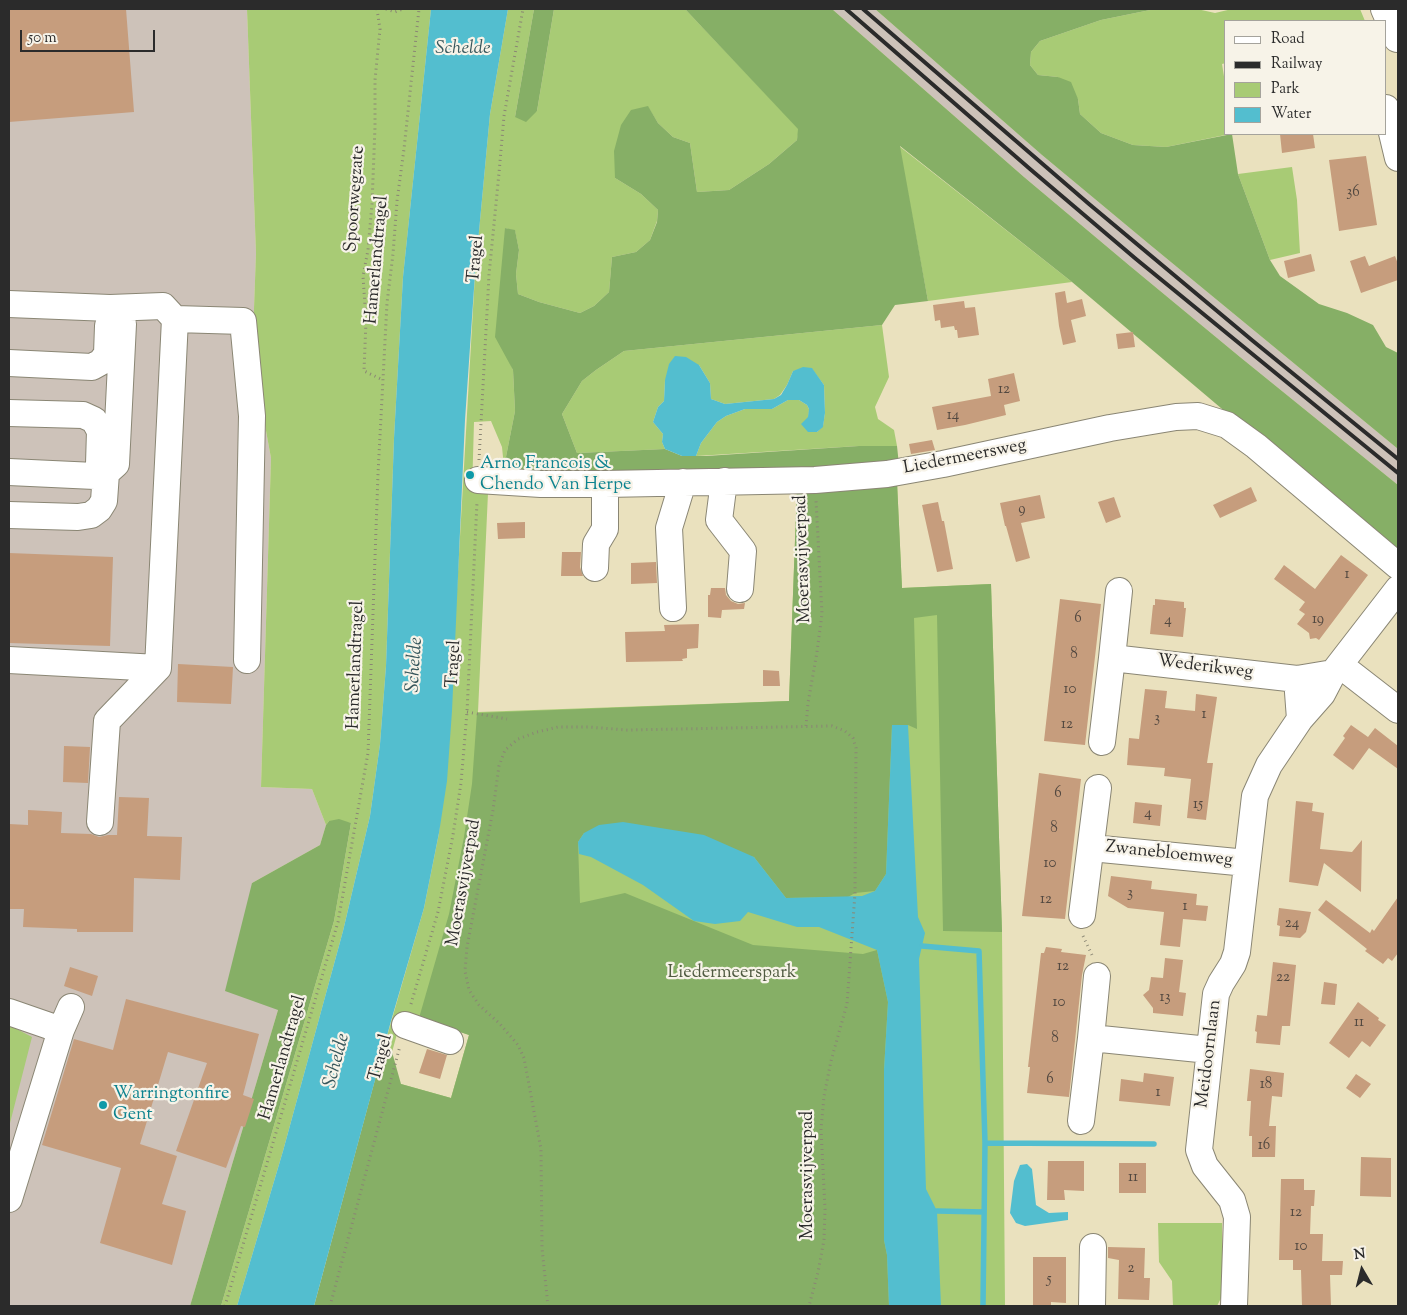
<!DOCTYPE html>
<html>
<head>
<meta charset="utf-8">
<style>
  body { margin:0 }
  #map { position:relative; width:1407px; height:1315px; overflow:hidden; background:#eae1be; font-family:"Sorts Mill Goudy",serif }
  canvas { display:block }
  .frame { position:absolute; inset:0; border:10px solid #2b2b2b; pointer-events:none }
  .legend { position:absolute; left:1224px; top:20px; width:162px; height:115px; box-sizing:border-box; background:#f7f3e8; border:1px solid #a5a39c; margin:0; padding:6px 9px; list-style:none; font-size:15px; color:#2b2b2b }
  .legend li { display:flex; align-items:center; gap:10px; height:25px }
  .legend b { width:25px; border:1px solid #a5a39c }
  .north { position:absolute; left:1337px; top:1245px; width:50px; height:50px; -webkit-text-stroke:4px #f7f3e8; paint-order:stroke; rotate:352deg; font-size:14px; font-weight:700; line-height:20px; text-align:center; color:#2b2b2b }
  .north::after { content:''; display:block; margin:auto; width:18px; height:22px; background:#2b2b2b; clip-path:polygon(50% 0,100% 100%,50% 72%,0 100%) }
  .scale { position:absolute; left:20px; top:30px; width:135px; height:22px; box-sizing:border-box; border:2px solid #2b2b2b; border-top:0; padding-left:6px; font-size:15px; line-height:18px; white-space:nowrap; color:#2b2b2b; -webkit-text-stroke:4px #f7f3e8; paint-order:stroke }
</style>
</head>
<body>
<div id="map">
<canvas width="1407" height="1315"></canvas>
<div class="frame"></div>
<ul class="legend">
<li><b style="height:6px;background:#fff"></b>Road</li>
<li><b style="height:6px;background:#2b2b2b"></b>Railway</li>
<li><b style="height:14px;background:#a8cb75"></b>Park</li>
<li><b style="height:14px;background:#53becf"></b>Water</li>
</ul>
<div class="north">N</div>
<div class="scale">50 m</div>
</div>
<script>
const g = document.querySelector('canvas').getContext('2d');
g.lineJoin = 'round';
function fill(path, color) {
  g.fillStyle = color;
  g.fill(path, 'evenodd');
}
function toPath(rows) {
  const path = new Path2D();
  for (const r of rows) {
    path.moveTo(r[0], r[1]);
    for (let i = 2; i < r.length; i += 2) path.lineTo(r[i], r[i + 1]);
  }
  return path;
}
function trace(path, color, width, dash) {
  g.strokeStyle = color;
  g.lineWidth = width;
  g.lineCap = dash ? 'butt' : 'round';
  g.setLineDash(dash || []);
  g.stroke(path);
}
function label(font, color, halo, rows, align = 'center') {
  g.font = font + ' "Sorts Mill Goudy",serif';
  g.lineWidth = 4.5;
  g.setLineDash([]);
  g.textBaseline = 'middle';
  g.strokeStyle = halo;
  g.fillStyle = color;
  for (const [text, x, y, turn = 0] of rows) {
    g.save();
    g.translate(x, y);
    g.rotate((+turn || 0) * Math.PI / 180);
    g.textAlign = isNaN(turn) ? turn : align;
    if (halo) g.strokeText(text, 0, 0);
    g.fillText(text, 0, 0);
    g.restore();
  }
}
fill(toPath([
  [9,9,247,9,256,253,253,336,260,398,271,458,261,787,312,789,326,825,320,845,252,883,278,1010,190,1306,9,1306],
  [832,9,875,9,1042,155,1149,244,1398,449,1398,485,1240,357,1130,266,1024,177]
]), '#cdc2b9');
fill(toPath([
  [247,9,431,9,403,277,394,438,386,666,380,744,370,816,343,931,283,1151,237,1306,221,1306,334,921,351,823,329,821,326,825,312,789,261,787,271,458,260,398,253,336,256,253],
  [508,9,534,9,515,117,537,111,554,9,685,9,799,129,797,140,769,164,729,190,697,192,690,143,673,137,658,123,648,107,615,178,641,194,658,210,657,221,650,240,636,252,612,257,609,292,594,306,580,313,539,302,518,294,516,274,519,250,515,231,505,228,508,358,513,370,515,411,504,467,502,447,491,421,474,422,472,492,488,493,478,712,789,701,797,487,897,482,902,588,991,584,1002,932,1005,1306,341,1306,401,1084,451,1098,469,1035,419,1018,402,1016,392,1052,383,1050,424,908,439,833,457,589,475,274,490,114],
  [1155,9,1197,9,1215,13,1232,9,1360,9,1365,21,1226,21,1226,63,1222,64,1226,89,1226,134,1230,134,1166,147,1133,145,1101,133,1080,114,1078,99,1058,77,1038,75,1030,65,1031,52,1040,41,1101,20],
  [899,146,1072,282,928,301],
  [1292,167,1297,200,1300,253,1270,260,1238,174],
  [882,325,889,377,875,407,878,419,894,430,897,446,859,446,696,456,701,443,717,422,726,416,745,409,772,409,788,400,799,400,807,405,809,409,808,432,817,432,823,426,825,413,824,385,812,369,793,371,787,385,780,395,774,399,725,404,711,399,710,383,699,365,665,380,664,401,658,407,653,422,663,434,662,442,665,449,577,453,562,414,582,381,596,370,624,351],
  [9,1025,32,1037,9,1127],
  [1158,1223,1222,1223,1222,1296,1217,1306,1173,1306,1172,1281,1159,1262]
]), '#a8cb75');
fill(toPath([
  [534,9,554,9,537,111,526,122,515,117],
  [685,9,832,9,1024,177,1130,266,1240,357,1398,485,1398,553,1228,414,1072,282,900,146,928,301,895,305,882,325,624,351,596,370,582,381,562,414,577,453,665,449,682,456,706,456,859,446,897,446,899,465,517,475,504,467,515,411,513,370,495,337,505,228,515,230,519,250,516,274,518,294,539,302,580,313,594,306,609,292,612,257,636,252,650,240,657,222,658,210,641,194,615,178,614,151,621,125,631,110,648,106,658,123,673,137,690,143,697,192,729,190,769,164,797,140,798,129],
  [875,9,1155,9,1101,20,1040,41,1031,52,1030,65,1038,75,1058,77,1071,82,1078,99,1080,114,1101,133,1133,145,1166,147,1232,134,1238,174,1270,260,1280,276,1319,304,1347,313,1373,325,1386,347,1398,353,1398,449,1149,244,1042,155],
  [897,482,902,588,991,584,1002,932,943,931,937,615,914,618,917,729,908,725,892,725,886,874,875,891,855,893,848,897,786,898,754,857,584,833,578,842,580,903,625,893,753,945,863,954,877,950,888,1002,884,1070,884,1240,887,1255,889,1306,314,1306,383,1050,392,1052,401,1084,451,1098,469,1035,419,1018,449,914,464,837,472,784,477,713,789,701,797,487],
  [339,819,351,823,334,921,221,1306,190,1306,278,1010,225,991,252,883,320,845,326,825,329,821]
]), '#86af66');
fill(toPath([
  [431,9,508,9,490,114,475,274,465,420,452,711,447,781,439,833,424,908,391,1021,314,1306,237,1306,283,1151,343,931,370,816,380,744,386,666,394,438,403,277],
  [675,356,686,357,699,365,710,383,711,399,725,404,774,399,781,395,787,385,793,371,803,367,812,368,824,385,825,413,823,427,817,432,808,432,801,424,808,417,809,409,807,405,799,400,788,400,772,409,745,409,726,416,717,422,701,443,696,456,682,456,665,449,662,442,663,434,653,422,658,407,664,401,665,380,669,364],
  [892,725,908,725,918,917,925,933,919,959,926,1189,937,1211,941,1306,889,1306,887,1255,884,1240,884,1070,888,1002,877,950,819,927,797,927,748,912,740,921,715,924,694,921,643,885,591,857,579,854,578,842,584,833,599,825,623,822,704,835,754,857,786,898,862,896,875,891,886,874],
  [1027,1164,1032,1169,1036,1205,1049,1213,1068,1212,1068,1220,1025,1226,1016,1223,1010,1213,1014,1181,1020,1165]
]), '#53becf');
trace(toPath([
  [922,946,979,951,985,1143,983,1306],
  [985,1143,1154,1144],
  [937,1211,984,1212]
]), '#53becf', 5.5);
fill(toPath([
  [9,9,126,9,134,112,9,122],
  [1280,134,1313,134,1315,148,1282,153],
  [1366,156,1377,225,1339,231,1329,160],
  [1311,254,1315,271,1288,278,1284,261],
  [1365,256,1369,266,1395,256,1398,264,1398,280,1361,293,1350,261],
  [1065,291,1067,303,1082,299,1086,316,1071,320,1076,342,1063,345,1059,326,1055,293],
  [964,301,965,308,975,307,979,335,958,338,957,330,955,330,954,326,941,328,940,320,935,321,933,305],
  [1133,332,1135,347,1118,349,1116,334],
  [1014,373,1020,401,1004,405,1006,415,965,425,937,430,932,407,991,396,988,379],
  [932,440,935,450,911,454,909,444],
  [1251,487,1257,501,1220,518,1213,505],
  [1040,495,1045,518,1021,523,1030,558,1016,562,1006,526,1005,526,1000,503],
  [1114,497,1121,517,1106,523,1098,502],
  [938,502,942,521,944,521,953,569,937,572,922,505],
  [525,522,525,538,498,539,497,523],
  [562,552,581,552,580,567,583,576,561,576],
  [9,553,113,557,110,646,9,643],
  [1341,555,1368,575,1319,640,1316,638,1310,639,1309,633,1297,624,1305,614,1299,610,1305,602,1274,579,1284,565,1315,589],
  [656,562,657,583,631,584,631,563],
  [711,588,725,588,726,595,731,601,738,604,745,603,744,609,722,610,721,618,708,617,708,595,710,595],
  [1060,599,1101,604,1085,745,1044,741],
  [1155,599,1184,602,1184,608,1186,608,1183,637,1150,634,1153,605,1155,605],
  [699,624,698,648,687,649,687,658,682,659,683,661,626,662,625,632,665,631,664,625],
  [178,664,233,667,231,704,177,702],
  [763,670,779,671,780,686,763,686],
  [1145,689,1167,691,1165,708,1195,711,1196,694,1217,697,1207,763,1213,763,1206,820,1187,818,1191,779,1164,776,1165,768,1127,765,1129,738,1139,739],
  [1351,725,1368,737,1375,728,1398,746,1398,769,1369,748,1353,770,1333,755,1345,738,1343,736],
  [64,746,90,747,88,783,63,782],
  [1039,773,1081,779,1065,919,1022,916],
  [119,797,149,798,147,836,182,837,180,880,134,878,133,932,77,932,77,929,23,927,24,909,9,909,9,824,28,825,28,810,62,812,61,833,91,834,99,837,108,835,117,835],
  [1296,801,1313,803,1312,811,1324,813,1320,849,1352,852,1362,840,1361,892,1324,863,1318,886,1289,882],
  [1135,802,1162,805,1160,826,1133,823],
  [1111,876,1152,881,1151,889,1197,894,1196,905,1208,906,1206,921,1183,919,1180,947,1160,945,1164,912,1128,908,1108,896],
  [1398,897,1398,953,1392,961,1388,958,1383,964,1365,951,1367,949,1318,910,1326,900,1370,933,1372,929,1374,931],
  [1279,908,1311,912,1306,932,1300,938,1279,936,1280,926,1277,925],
  [1046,947,1062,949,1061,952,1086,955,1082,975,1069,1097,1027,1093,1030,1067,1028,1067,1041,953,1044,953],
  [1165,958,1183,960,1179,992,1186,993,1183,1016,1153,1013,1153,1008,1143,995,1149,990,1151,977,1163,978],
  [1273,962,1296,965,1290,1026,1282,1026,1280,1045,1256,1043,1257,1032,1255,1031,1257,1015,1267,1016],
  [70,967,98,976,92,996,64,986],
  [1324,982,1337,984,1335,1005,1321,1004],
  [126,999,259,1034,243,1095,254,1099,245,1127,241,1126,226,1168,176,1151,207,1063,168,1052,140,1144,177,1156,162,1204,186,1211,172,1265,100,1243,121,1168,42,1145,74,1039,113,1050],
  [1358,1002,1379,1018,1378,1020,1386,1025,1370,1047,1362,1041,1349,1058,1329,1043],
  [427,1049,447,1055,440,1079,419,1073],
  [1250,1069,1284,1073,1282,1097,1272,1096,1269,1126,1276,1126,1275,1157,1252,1157,1252,1136,1249,1136,1251,1101,1247,1101],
  [1144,1073,1174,1077,1170,1106,1119,1101,1121,1079,1143,1082],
  [1356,1074,1371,1084,1360,1098,1346,1088],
  [1361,1157,1391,1158,1391,1197,1360,1196],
  [1048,1161,1084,1161,1084,1191,1064,1190,1065,1200,1047,1200],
  [1119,1163,1146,1163,1146,1193,1119,1193],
  [1281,1179,1304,1179,1304,1190,1315,1190,1314,1206,1311,1206,1310,1234,1323,1234,1322,1261,1343,1261,1342,1275,1330,1275,1331,1306,1302,1306,1301,1270,1293,1270,1293,1260,1279,1260],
  [1108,1247,1145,1248,1144,1278,1150,1278,1149,1300,1118,1299,1119,1260,1108,1258],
  [1033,1257,1066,1257,1066,1303,1051,1302,1051,1306,1033,1306]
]), '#c69d7d');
const minor = toPath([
  [1384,9,1397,39],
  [1386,108,1398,158],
  [9,304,110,308,163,306,175,319,158,668],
  [175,319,243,321,252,416,247,660],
  [9,363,92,367,101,362,107,354,108,326],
  [9,413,83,415,94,420,100,431,99,464,106,473,104,501,99,509,91,515,78,517,9,515],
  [9,472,95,476,106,473,116,464,123,324,110,308],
  [478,480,541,484,605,484,815,480,887,474,943,464,1110,428,1176,417,1198,416,1227,425,1256,446,1398,566],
  [724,481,719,520,743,551,740,589],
  [595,568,596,544,605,529,605,484],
  [673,608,669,528,683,482],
  [1112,658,1297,679],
  [9,660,158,668,107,721,100,822],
  [1340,665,1398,710],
  [1300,719,1322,694,1333,673],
  [1102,742,1112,658,1119,591],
  [1091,848,1247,863],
  [1082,915,1098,788],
  [9,1012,61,1030],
  [405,1025,450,1041],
  [1091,1038,1097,976],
  [1081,1121,1091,1038,1209,1050],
  [9,1199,61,1030,71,1007],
  [1092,1306,1093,1247],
  [1234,1306,1237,1217,1232,1200,1205,1166,1199,1150,1216,994,1221,983,1233,964,1237,952,1255,796,1269,765,1300,719,1297,679,1333,673,1398,589]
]);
trace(minor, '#8a8674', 28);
trace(toPath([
  [377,9,380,29,375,80,375,127,372,204,368,250,363,276,366,321,364,371,383,380],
  [386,9,395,12,403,9],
  [479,460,489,275,499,173,504,116,523,9],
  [467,712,507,719],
  [806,726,808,703,817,652,822,614,816,500],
  [1083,936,1092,955],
  [411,1004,438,912,453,835,461,783,467,712,477,502],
  [225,1306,338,922,368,753,378,474,387,303,393,254,397,201,404,149,419,9],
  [330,1306,400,1046],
  [548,1306,542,1248,541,1149,524,1058,518,1045,500,1024,479,1005,469,990,465,971,467,947,493,810,499,766,505,750,518,739,537,732,558,727,588,727,627,730,832,726,845,731,853,738,856,748,855,893,847,1004,831,1061,824,1096,821,1129,825,1209,824,1240,818,1272,809,1306]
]), '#8a8674', 3, [1, 4]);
trace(minor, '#fff', 26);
trace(toPath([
  [846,9,1030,169,1136,259,1398,473],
  [863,9,1089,204,1253,341,1398,459]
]), '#2b2b2b', 4);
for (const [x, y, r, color] of [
  [470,475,5,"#0f9aa8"],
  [103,1105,5,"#0f9aa8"]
]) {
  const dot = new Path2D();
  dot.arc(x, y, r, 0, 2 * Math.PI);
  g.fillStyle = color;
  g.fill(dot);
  trace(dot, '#f7f3e8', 2);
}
label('15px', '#524840', null, [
  ["36",1353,193],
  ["12",1004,390],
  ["14",953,416],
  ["9",1022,510],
  ["1",1347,575],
  ["6",1078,619],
  ["19",1318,620],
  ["4",1168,621],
  ["8",1074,655],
  ["10",1070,690],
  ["1",1204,715],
  ["3",1157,719],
  ["12",1067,725],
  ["6",1058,794],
  ["15",1198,805],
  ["4",1148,814],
  ["8",1054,829],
  ["10",1050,864],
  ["3",1130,894],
  ["12",1046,900],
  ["1",1185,907],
  ["24",1292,924],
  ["12",1063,967],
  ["22",1283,978],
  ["13",1165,998],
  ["10",1059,1003],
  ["11",1359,1023],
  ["8",1055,1039],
  ["6",1050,1080],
  ["18",1266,1085],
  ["1",1158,1093],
  ["16",1264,1146],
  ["11",1133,1178],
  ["12",1296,1213],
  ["10",1301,1247],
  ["2",1131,1269],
  ["5",1049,1280]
]);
label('18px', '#2b2b2b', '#f7f3e8', [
  ["Spoorwegzate",356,199,-86],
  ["Tragel",477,259,-85],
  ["Hamerlandtragel",378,260,-85],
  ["Liedermeersweg",965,458,-11],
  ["Moerasvijverpad",804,559,-92],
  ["Tragel",455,664,-87],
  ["Hamerlandtragel",357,665,-88],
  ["Wederikweg",1205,668,7],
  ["Zwanebloemweg",1169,855,6],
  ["Moerasvijverpad",465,883,-80],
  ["Meidoornlaan",1210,1054,-83],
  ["Hamerlandtragel",284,1058,-74],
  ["Tragel",382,1058,-75],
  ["Moerasvijverpad",809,1175,-90]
]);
label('18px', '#0d838f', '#f7f3e8', [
  ["Arno Francois &",480,465],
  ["Chendo Van Herpe",480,486],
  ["Warringtonfire",113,1095],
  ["Gent",113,1116]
], 'left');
label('18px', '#505b41', '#f7f3e8', [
  ["Liedermeerspark",732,974]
]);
label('italic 19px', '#37575c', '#f7f3e8', [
  ["Schelde",463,50],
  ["Schelde",416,665,-86],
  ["Schelde",338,1061,-75]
]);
</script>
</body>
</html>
